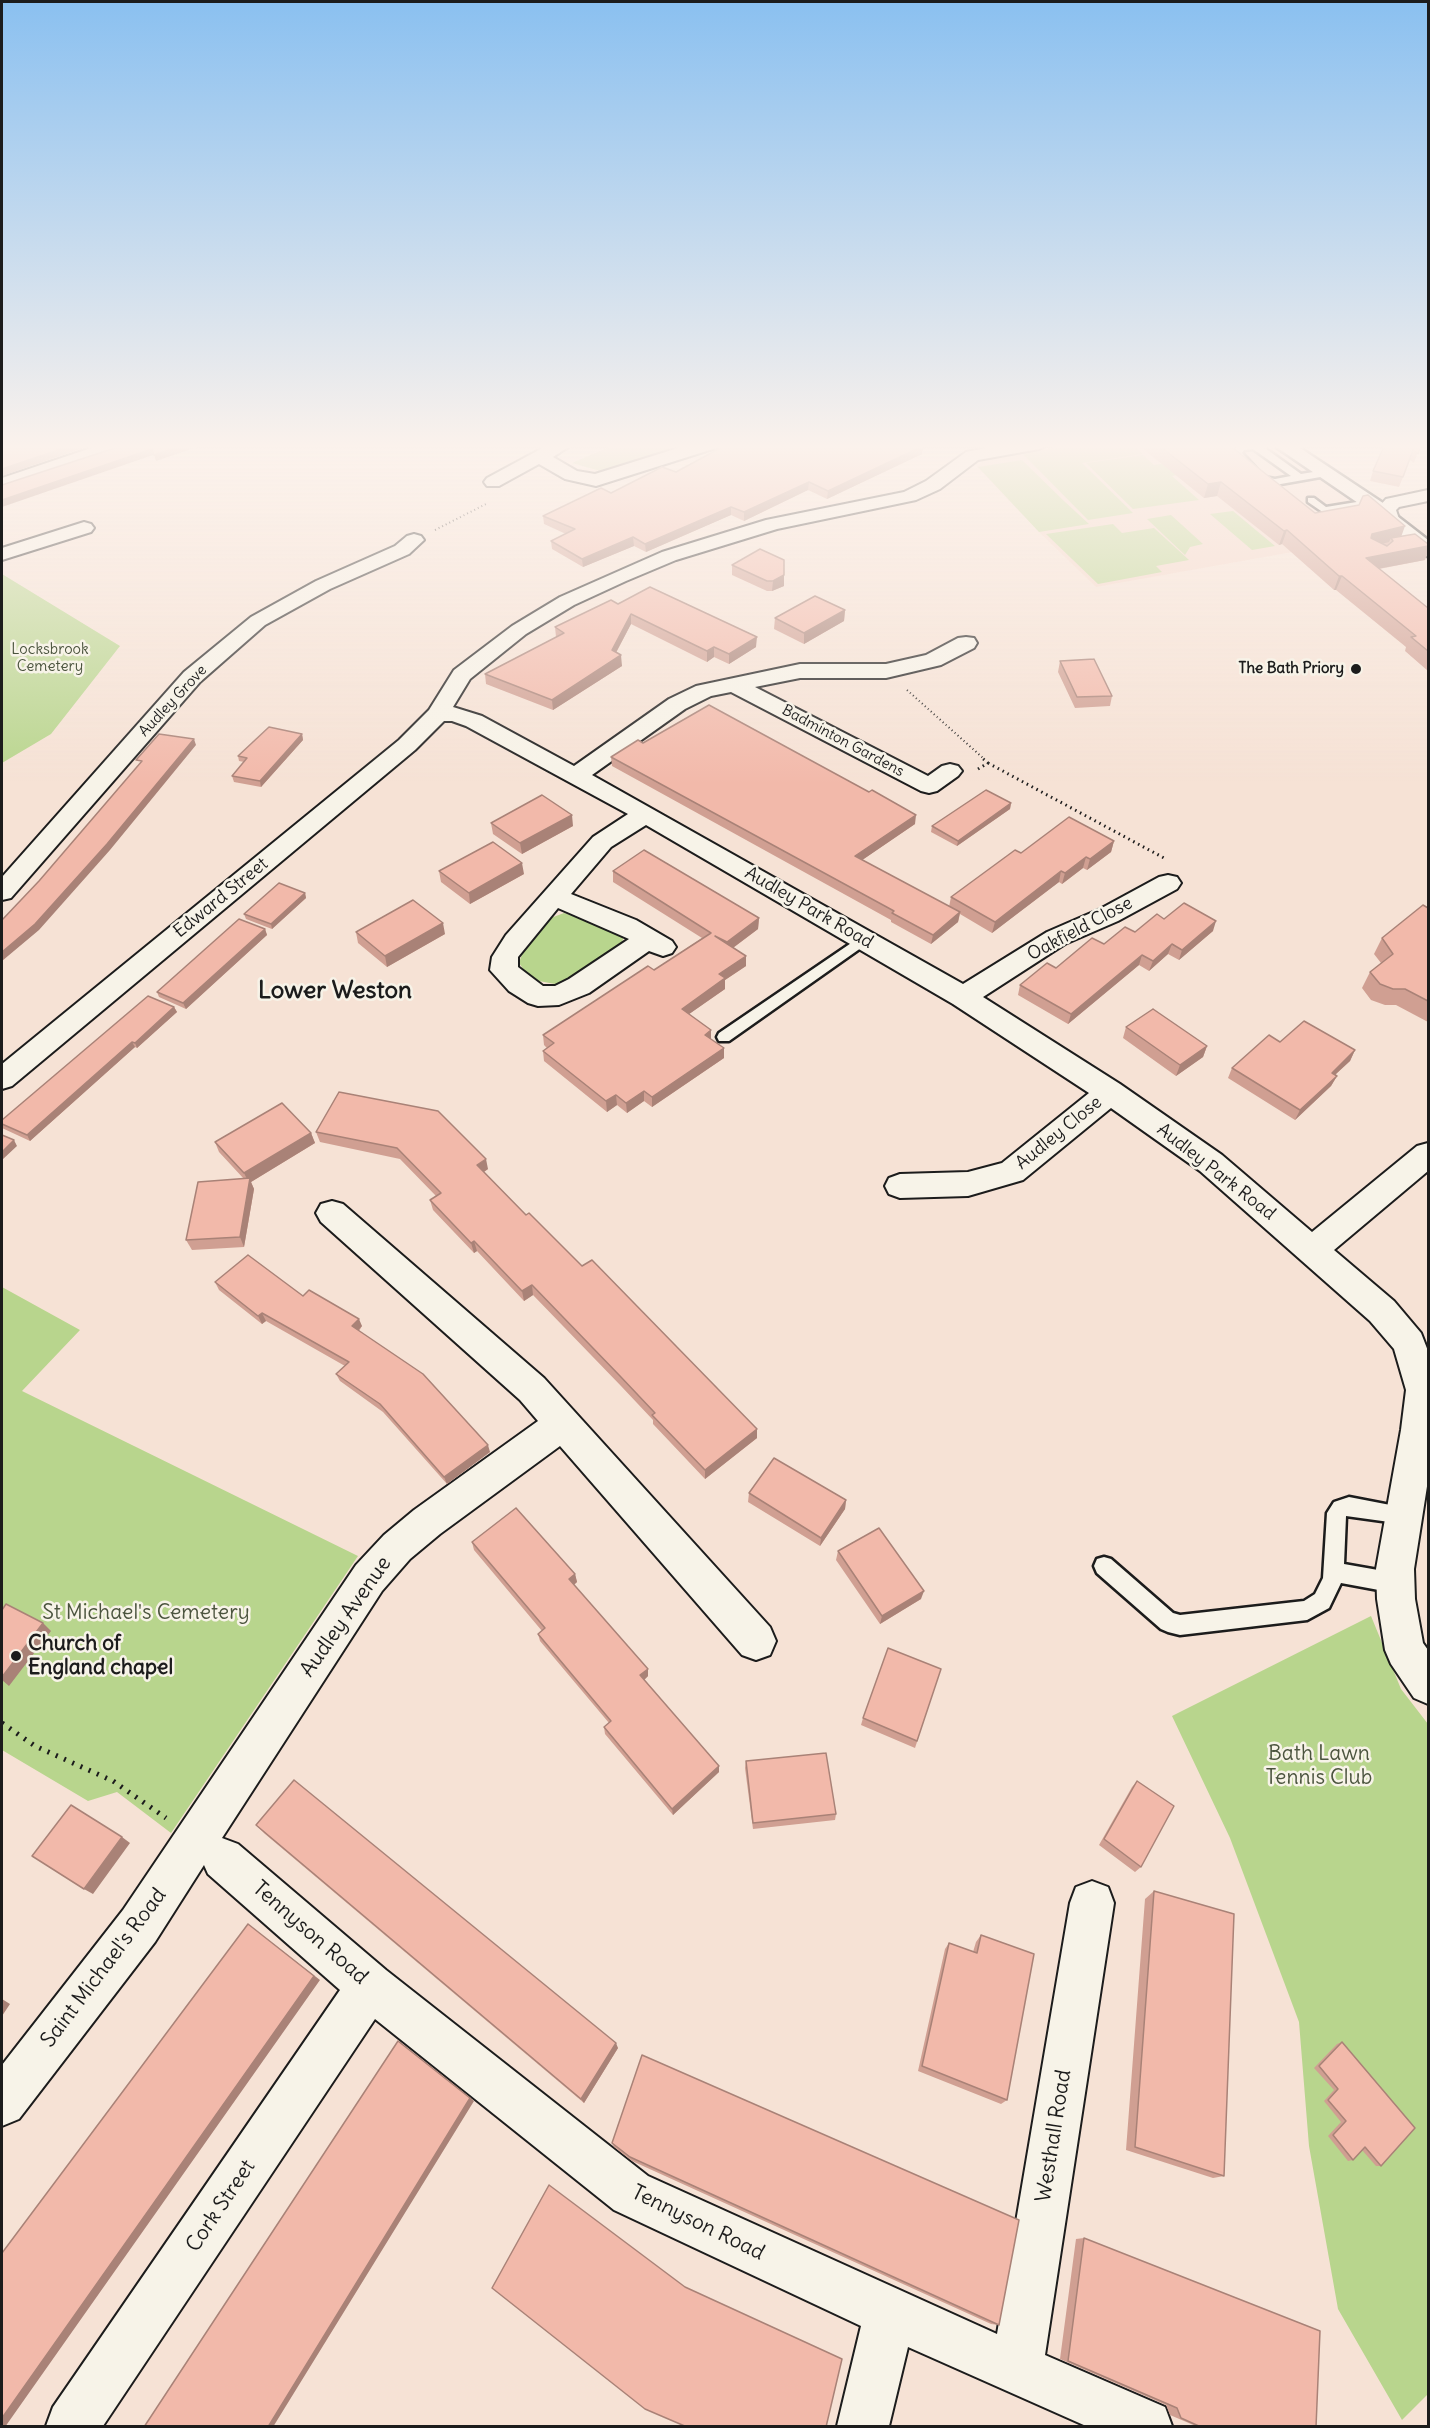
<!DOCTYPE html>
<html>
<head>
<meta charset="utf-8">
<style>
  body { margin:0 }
  #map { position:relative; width:1430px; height:2428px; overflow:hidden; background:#f6e2d5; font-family:Delius,sans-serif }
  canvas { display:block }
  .frame { position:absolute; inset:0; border:3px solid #1c1c1c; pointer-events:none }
</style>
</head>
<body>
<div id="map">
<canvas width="1430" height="2428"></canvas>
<div class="frame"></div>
</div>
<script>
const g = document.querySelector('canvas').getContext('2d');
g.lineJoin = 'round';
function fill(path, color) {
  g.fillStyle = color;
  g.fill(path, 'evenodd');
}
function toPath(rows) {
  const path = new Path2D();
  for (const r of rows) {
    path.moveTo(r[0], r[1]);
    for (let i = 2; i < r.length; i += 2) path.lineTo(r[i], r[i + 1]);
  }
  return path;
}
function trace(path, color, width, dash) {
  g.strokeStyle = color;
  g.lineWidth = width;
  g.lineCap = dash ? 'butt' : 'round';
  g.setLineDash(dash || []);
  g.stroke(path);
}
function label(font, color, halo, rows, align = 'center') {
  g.font = font + ' Delius,sans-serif';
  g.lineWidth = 5;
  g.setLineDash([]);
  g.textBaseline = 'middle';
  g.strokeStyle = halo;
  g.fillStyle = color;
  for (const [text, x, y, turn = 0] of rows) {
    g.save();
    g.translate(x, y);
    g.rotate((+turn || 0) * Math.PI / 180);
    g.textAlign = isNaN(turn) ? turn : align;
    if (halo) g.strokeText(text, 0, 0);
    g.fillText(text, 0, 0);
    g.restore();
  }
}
fill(toPath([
  [1075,444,1268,444,1329,485,1394,534,1096,587,1039,532,977,467,984,459]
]), '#f5d6c8');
fill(toPath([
  [616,444,689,444,600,471,572,463],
  [1084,444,1133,444,1143,454,1082,463,1133,513,1088,520,1022,453],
  [1143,455,1154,465,1179,461,1191,472,1172,476,1199,500,1133,509,1086,463],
  [1022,460,1064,501,1089,524,1039,532,978,467],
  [1233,511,1275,546,1252,550,1210,514],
  [1171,515,1203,544,1190,547,1185,555,1147,519],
  [1113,524,1122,533,1154,528,1189,560,1156,566,1162,572,1098,584,1046,534],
  [2,574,120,646,51,734,2,763],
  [564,913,618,931,624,936,622,942,567,982,555,984,539,981,526,973,519,963,522,954,548,919],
  [2,1287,80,1330,22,1391,358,1556,171,1833,117,1792,88,1801,2,1750],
  [1371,1616,1401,1689,1428,1724,1428,2394,1402,2420,1338,2309,1309,2146,1299,2022,1230,1838,1172,1716]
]), '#b8d58d');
const service = toPath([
  [1263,444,1262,446,1301,474,1326,470,1331,473,1326,476,1275,485,1258,481,1232,453,1238,445,1263,444],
  [1253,449,1291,476,1275,479,1264,477,1242,453,1244,450,1253,449],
  [1308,498,1314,498,1326,507,1369,500,1374,503,1369,506,1324,513,1308,502,1308,498],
  [863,935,870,940,868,943,729,1041,719,1041,717,1037,719,1033,863,935],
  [1349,1497,1411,1509,1414,1515,1411,1521,1404,1524,1346,1516,1344,1564,1395,1573,1402,1576,1405,1583,1402,1590,1395,1593,1341,1583,1329,1608,1307,1620,1180,1635,1168,1632,1161,1629,1097,1573,1094,1566,1097,1559,1104,1557,1111,1559,1173,1613,1180,1615,1304,1601,1315,1594,1323,1578,1327,1513,1334,1502,1349,1497]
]);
const minor = toPath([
  [103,444,131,444,128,448,2,489,2,478,103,444],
  [550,444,573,444,553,457,577,471,595,474,691,444,719,444,716,448,596,486,565,479,539,464,499,486,487,486,484,482,487,478,550,444],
  [1007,444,1048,444,1039,449,978,460,940,489,916,500,777,529,676,560,626,581,574,605,526,634,470,679,453,707,482,716,574,766,669,699,696,686,800,664,886,664,926,655,958,638,966,637,974,638,977,643,974,648,941,665,886,678,800,678,755,687,928,776,942,766,950,764,958,766,962,771,958,776,937,791,929,793,921,791,731,692,711,696,685,709,592,775,963,984,1047,932,1100,909,1159,877,1168,875,1177,877,1181,883,1177,889,1118,921,1065,944,983,997,1120,1084,1222,1155,1312,1232,1417,1146,1428,1143,1428,1171,1334,1250,1394,1301,1421,1333,1428,1351,1428,1480,1414,1569,1415,1599,1423,1643,1428,1650,1428,1704,1414,1698,1391,1664,1385,1650,1377,1599,1376,1569,1401,1430,1406,1390,1394,1349,1370,1321,1200,1171,1111,1108,1023,1180,968,1196,900,1198,889,1194,885,1186,889,1178,900,1174,968,1172,1002,1163,1089,1093,953,1004,646,825,611,847,571,894,636,920,672,941,676,947,672,953,663,956,649,951,589,993,559,1005,538,1006,528,1003,509,991,490,970,492,957,506,935,593,837,628,814,466,726,452,721,444,721,415,750,12,1086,2,1089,2,1064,399,740,429,710,454,670,512,626,560,597,662,552,766,520,904,492,926,481,966,452,1007,444],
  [558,908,629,939,569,979,555,986,543,986,518,967,518,957,558,908],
  [1428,490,1428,501,1399,507,1396,510,1399,519,1396,523,1389,525,1382,523,1379,519,1377,509,1386,499,1428,490],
  [84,522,91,524,94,528,91,532,2,560,2,548,84,522],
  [414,534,421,536,424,540,409,554,330,589,265,625,200,682,11,898,2,900,2,877,184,672,251,617,316,581,395,546,407,536,414,534],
  [332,1201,343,1204,544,1378,770,1627,776,1641,770,1655,756,1660,742,1655,560,1446,440,1534,410,1559,382,1591,222,1838,238,1844,386,1970,648,2176,997,2334,1070,1903,1076,1887,1092,1881,1108,1887,1114,1903,1045,2355,1165,2407,1172,2426,1086,2426,908,2347,889,2426,837,2426,861,2326,614,2210,375,2019,103,2426,46,2426,53,2407,340,1990,208,1874,204,1865,155,1942,19,2119,2,2126,2,2065,123,1910,356,1565,384,1535,414,1510,538,1421,520,1400,321,1222,316,1213,321,1204,332,1201]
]);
const tertiary = toPath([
  [1272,444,1294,444,1395,511,1397,516,1428,540,1428,556,1421,554,1382,523,1380,518,1272,444]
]);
trace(service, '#1c1c1c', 5);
trace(minor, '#1c1c1c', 4);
trace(tertiary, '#1c1c1c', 5);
trace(toPath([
  [435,530,488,503],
  [907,690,983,758]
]), '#1c1c1c', 2, [1, 3]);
trace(toPath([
  [988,763,1164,858],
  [978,769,988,763,981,757]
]), '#1c1c1c', 3, [1.5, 4]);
trace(toPath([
  [2,1723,35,1746,113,1781,166,1818]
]), '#1c1c1c', 5, [2, 7]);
fill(service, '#f7f3e8');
fill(minor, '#f7f3e8');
fill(tertiary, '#f7f3e8');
fill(toPath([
  [1137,444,1228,444,1315,513,1401,536,1425,560,1379,569,1428,608,1428,671,1405,651,1406,647,1336,590,1334,590,1282,544,1279,545,1217,496,1204,498],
  [1421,444,1414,463,1410,460,1399,487,1370,481,1373,471],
  [923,446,922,454,827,499,808,490,744,521,731,515,646,552,634,546,583,567,552,549,551,541,566,534,544,524,543,516,611,493,676,472,728,448],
  [732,565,784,586,772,591,767,591,732,575],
  [618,604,756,647,729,664,714,657,707,662,631,624,616,653,622,666,553,710,486,684,485,674,556,637,555,627],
  [845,610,844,621,804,644,774,629,775,618],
  [1060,661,1112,696,1110,706,1075,708,1058,672],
  [302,734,303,740,261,787,234,782,232,776,244,762,239,761,238,756],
  [643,743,915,824,862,860,949,907,951,897,1021,853,1114,841,1111,852,1087,870,1083,868,1062,884,1059,882,992,933,960,914,958,922,931,944,891,922,891,920,612,766,611,757],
  [1011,803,1010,809,957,846,931,832,932,826],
  [491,823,573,826,522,854,493,834],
  [439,871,524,874,470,904,441,882],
  [613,871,759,918,758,929,733,948,746,966,725,980,725,989,689,1014,711,1030,711,1039,724,1048,724,1058,652,1107,644,1101,627,1113,617,1105,607,1112,544,1061,543,1051,547,1048,544,1045,543,1035,654,970,702,938,613,882],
  [305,893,306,898,272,929,246,919,244,914],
  [1428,908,1428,1022,1396,1005,1385,1005,1371,1000,1362,988,1370,972,1381,963,1374,954,1382,938],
  [1164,919,1213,931,1179,960,1168,954,1149,971,1139,965,1068,1024,1018,995,1020,985,1056,968,1104,944,1135,932],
  [265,929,267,935,186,1009,159,997,157,992],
  [356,932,445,934,387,967,358,943],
  [174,1007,177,1012,137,1048,135,1047,30,1141,2,1128,2,1120],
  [1126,1027,1207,1046,1203,1057,1176,1076,1123,1038],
  [1280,1042,1355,1050,1350,1061,1335,1075,1337,1076,1331,1086,1295,1120,1228,1078,1232,1068],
  [339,1092,488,1169,484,1172,526,1215,582,1266,757,1429,757,1438,705,1479,653,1424,653,1420,621,1386,533,1295,524,1301,477,1251,474,1253,433,1210,430,1200,436,1196,400,1159,320,1142,316,1132],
  [311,1133,315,1143,251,1182,254,1189,244,1247,192,1250,186,1240,244,1179,219,1152,215,1142],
  [215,1282,303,1296,362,1326,359,1331,490,1452,447,1484,383,1412,340,1381,336,1374,345,1366,266,1321,262,1324,219,1290],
  [749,1493,846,1500,845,1509,820,1546,748,1502],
  [472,1542,575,1574,577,1582,574,1585,648,1676,644,1680,719,1766,719,1772,673,1815,605,1734,604,1727,609,1723,540,1641,538,1634,542,1631,474,1550],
  [838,1551,921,1599,880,1624,836,1560],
  [941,1669,915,1748,861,1725,863,1718],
  [746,1761,836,1814,835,1820,753,1829,745,1768],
  [1137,1781,1141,1867,1135,1872,1099,1845,1132,1787],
  [256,1825,618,2048,584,2103,265,1834],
  [1154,1891,1224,2176,1213,2178,1126,2150,1145,1899],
  [981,1935,1007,2100,1001,2104,918,2071,945,1949,949,1943,973,1952,976,1942],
  [1342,2042,1381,2166,1376,2166,1362,2150,1353,2160,1348,2161,1328,2136,1341,2122,1324,2101,1334,2090,1314,2068,1337,2044],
  [612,2143,999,2325,991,2324,632,2161,614,2147],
  [1084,2238,1316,2427,1198,2427,1170,2415,1166,2405,1060,2359,1076,2239]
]), '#d09f92');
fill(toPath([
  [76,444,95,444,2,476,2,469],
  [187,444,206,444,156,461,154,455],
  [923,446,922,454,827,499,828,491],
  [152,449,153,455,2,507,2,500],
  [809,482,808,490,744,521,744,512],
  [1221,482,1217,496,1204,498,1208,484],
  [731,507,731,515,646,552,645,544],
  [1405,526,1400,540,1391,538,1389,542,1366,548,1372,534],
  [1287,530,1282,544,1279,545,1284,531],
  [633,537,634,546,583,567,582,559],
  [1428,546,1428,552,1425,560,1361,572,1366,558],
  [784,575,784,586,772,591,773,581],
  [1339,576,1342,576,1336,590,1334,590],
  [845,610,844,621,804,644,804,633],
  [631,614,631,624,612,660,612,650],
  [757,637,756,647,729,664,729,654],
  [714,647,714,657,707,662,707,651],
  [621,655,622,666,553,710,552,700],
  [302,734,303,740,261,787,260,781],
  [194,739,196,745,110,850,39,930,2,961,2,952],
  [1011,803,1010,809,957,846,958,841],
  [572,815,573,826,522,854,520,843],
  [916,815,915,824,855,865,855,856],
  [1114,841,1111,852,1087,870,1090,859],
  [1086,857,1083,868,1062,884,1065,873],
  [522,863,524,874,470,904,469,893],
  [1061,871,1059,882,992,933,995,922],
  [305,893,306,898,272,929,271,924],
  [960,912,958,922,931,944,933,935],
  [759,918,758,929,726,953,727,942],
  [1216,921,1213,931,1179,960,1182,950],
  [443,923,445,934,387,967,385,956],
  [265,929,267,935,186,1009,183,1003],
  [1172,944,1168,954,1149,971,1153,961],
  [1142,955,1139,965,1068,1024,1071,1014],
  [746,956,746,966,725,980,725,989,682,1019,682,1009,719,974],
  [174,1007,177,1012,137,1048,135,1043],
  [711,1030,711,1041,705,1035],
  [132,1042,135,1047,30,1141,27,1135],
  [1207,1046,1203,1057,1176,1076,1180,1065],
  [724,1048,724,1058,652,1107,652,1097],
  [1355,1050,1350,1061,1326,1083,1332,1073],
  [1337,1076,1331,1086,1295,1120,1300,1110],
  [644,1091,644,1101,627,1113,626,1103],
  [616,1095,617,1105,607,1112,606,1101],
  [311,1133,315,1143,251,1182,254,1189,244,1247,240,1237,249,1183,244,1173],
  [14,1140,17,1146,2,1160,2,1152],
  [486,1159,488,1169,479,1175,477,1165],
  [474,1241,477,1251,474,1253,471,1243],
  [532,1285,533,1295,524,1301,522,1291],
  [262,1313,266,1321,262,1324,258,1316],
  [359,1319,362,1326,355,1334,352,1326],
  [757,1429,757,1438,705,1479,705,1470],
  [488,1445,490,1452,447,1484,444,1477],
  [846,1500,845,1509,820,1546,821,1538],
  [575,1574,577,1582,571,1587,569,1579],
  [924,1591,921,1599,880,1624,882,1616],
  [43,1623,51,1631,9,1686,2,1680,2,1677],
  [648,1669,648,1676,641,1683,640,1675],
  [719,1766,719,1772,673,1815,672,1809],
  [122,1837,130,1843,93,1894,84,1889],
  [248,1924,320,1980,5,2427,2,2427,2,2418],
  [2,1999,10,2004,2,2016],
  [398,2041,474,2101,273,2427,268,2427],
  [616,2043,618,2048,584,2103,581,2099]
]), '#a98277');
const building = toPath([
  [2,444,76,444,2,469,2,444],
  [127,444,187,444,154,455,152,449,2,500,2,485,127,444],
  [734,444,918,444,923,446,828,491,809,482,744,512,731,507,645,544,633,537,582,559,551,541,575,529,543,516,601,488,611,493,662,467,676,472,724,446,728,448,734,444],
  [1157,444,1228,444,1315,513,1359,505,1363,496,1368,495,1405,526,1372,534,1371,538,1387,546,1393,541,1391,538,1415,534,1428,544,1428,546,1366,558,1428,608,1428,651,1411,637,1416,636,1342,576,1339,576,1287,530,1284,531,1221,482,1208,484,1157,444],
  [1385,444,1421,444,1418,454,1413,450,1403,477,1373,471,1385,444],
  [760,549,784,560,784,575,773,581,767,581,732,565,760,549],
  [650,587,757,637,729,654,714,647,707,651,631,614,612,650,621,655,552,700,485,674,564,633,555,627,611,600,618,604,650,587],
  [815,596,845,610,804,633,775,618,815,596],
  [1094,659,1112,696,1077,697,1060,661,1094,659],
  [709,705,869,792,872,790,916,815,855,856,960,912,933,935,892,913,894,911,611,757,638,740,643,743,709,705],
  [269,727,302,734,260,781,232,776,247,758,238,756,269,727],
  [159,734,194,739,107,844,35,924,2,952,2,920,39,881,142,761,136,760,159,734],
  [986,790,1011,803,958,841,932,826,986,790],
  [542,795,572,815,520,843,491,823,542,795],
  [1069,817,1114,841,1090,859,1086,857,1065,873,1061,871,995,922,951,897,1015,850,1021,853,1069,817],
  [493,842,522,863,469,893,439,871,493,842],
  [644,850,759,918,727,942,715,936,746,956,719,974,725,978,682,1009,711,1030,705,1035,724,1048,652,1097,644,1091,626,1103,616,1095,606,1101,543,1051,554,1043,543,1035,648,966,654,970,711,933,613,871,644,850],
  [279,883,305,893,271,924,244,914,279,883],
  [413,900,443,923,385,956,356,932,413,900],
  [1184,903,1216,921,1182,950,1172,944,1153,961,1142,955,1071,1014,1020,985,1047,963,1056,968,1092,938,1104,944,1125,927,1135,932,1157,914,1164,919,1184,903],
  [1423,905,1428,908,1428,1001,1405,989,1393,989,1380,984,1370,972,1393,954,1382,938,1423,905],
  [239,919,265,929,183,1003,157,992,239,919],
  [148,996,174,1007,135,1043,132,1042,27,1135,2,1124,2,1120,148,996],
  [1153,1009,1207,1046,1180,1065,1126,1027,1153,1009],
  [1304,1021,1355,1050,1332,1073,1337,1076,1300,1110,1232,1068,1269,1035,1280,1042,1304,1021],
  [339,1092,438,1111,486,1159,477,1165,526,1215,529,1213,582,1266,592,1260,757,1429,705,1470,652,1415,655,1413,620,1376,532,1285,522,1291,474,1241,471,1243,430,1200,441,1193,397,1148,316,1132,339,1092],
  [282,1103,311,1133,244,1173,215,1142,282,1103],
  [2,1135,14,1140,2,1152,2,1135],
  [250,1178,240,1237,186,1240,198,1182,250,1178],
  [248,1255,303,1296,309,1290,359,1319,352,1326,423,1374,488,1445,444,1477,380,1404,336,1374,349,1362,262,1313,258,1316,215,1282,248,1255],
  [774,1458,846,1500,821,1538,749,1493,774,1458],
  [516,1508,575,1574,569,1579,648,1669,640,1675,719,1766,672,1809,604,1727,611,1721,538,1634,545,1628,472,1542,516,1508],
  [879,1528,924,1591,882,1616,838,1551,879,1528],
  [6,1604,43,1623,2,1677,2,1610,6,1604],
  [888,1648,941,1669,917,1741,863,1718,888,1648],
  [826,1753,836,1814,753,1823,746,1761,826,1753],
  [294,1780,616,2043,581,2099,256,1825,294,1780],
  [1137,1781,1174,1806,1141,1867,1104,1839,1137,1781],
  [71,1805,122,1837,84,1889,32,1856,71,1805],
  [1154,1891,1234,1914,1224,2176,1135,2147,1154,1891],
  [248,1924,314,1976,2,2418,2,2253,248,1924],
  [981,1935,1034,1954,1007,2100,922,2066,949,1943,977,1953,981,1935],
  [398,2041,470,2098,268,2427,144,2427,398,2041],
  [1342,2042,1415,2128,1381,2166,1365,2147,1353,2160,1333,2135,1346,2121,1328,2100,1338,2089,1319,2066,1342,2042],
  [642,2055,1019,2220,999,2325,630,2157,612,2143,642,2055],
  [549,2185,685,2287,842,2359,826,2427,687,2427,645,2409,492,2288,549,2185],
  [1084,2238,1320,2331,1316,2427,1201,2427,1181,2418,1177,2408,1068,2361,1084,2238]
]);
fill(building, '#f2b9aa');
trace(building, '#a98277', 1.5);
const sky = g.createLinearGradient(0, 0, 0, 784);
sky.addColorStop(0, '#8ac0f0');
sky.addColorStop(0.57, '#fbf2ec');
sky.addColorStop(1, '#fbf2ec00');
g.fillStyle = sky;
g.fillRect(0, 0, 1430, 784);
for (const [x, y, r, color] of [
  [1356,669,6,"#1c1c1c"],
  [16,1656,6,"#1c1c1c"]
]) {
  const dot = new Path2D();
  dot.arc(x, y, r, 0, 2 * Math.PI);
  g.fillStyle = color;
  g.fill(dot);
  trace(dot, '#f7f3e8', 2);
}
label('15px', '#4b543e', '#f7f3e8', [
  ["Locksbrook",50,650],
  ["Cemetery",50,667]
]);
label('bold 15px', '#1c1c1c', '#f7f3e8', [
  ["The Bath Priory",1344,669]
], 'right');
label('15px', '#1c1c1c', '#f7f3e8', [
  ["Audley Grove",173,701,-47],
  ["Badminton Gardens",843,741,28]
]);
label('18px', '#1c1c1c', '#f7f3e8', [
  ["Edward Street",221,898,-39],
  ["Audley Park Road",809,908,30],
  ["Oakfield Close",1080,929,-28],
  ["Audley Close",1059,1133,-39],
  ["Audley Park Road",1216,1172,38]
]);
label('21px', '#4b543e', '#f7f3e8', [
  ["St Michael's Cemetery",146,1613],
  ["Bath Lawn",1319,1754],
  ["Tennis Club",1319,1778]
]);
label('21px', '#1c1c1c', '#f7f3e8', [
  ["Audley Avenue",346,1617,-55],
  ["Tennyson Road",310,1933,41],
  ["Saint Michael's Road",104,1968,-53],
  ["Westhall Road",1054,2136,-81],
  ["Cork Street",221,2206,-56],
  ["Tennyson Road",698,2223,26]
]);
label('bold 21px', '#1c1c1c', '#f7f3e8', [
  ["Church of",28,1644],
  ["England chapel",28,1668]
], 'left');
label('bold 24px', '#1c1c1c', '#f7f3e8', [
  ["Lower Weston",335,991]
]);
</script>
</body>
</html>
